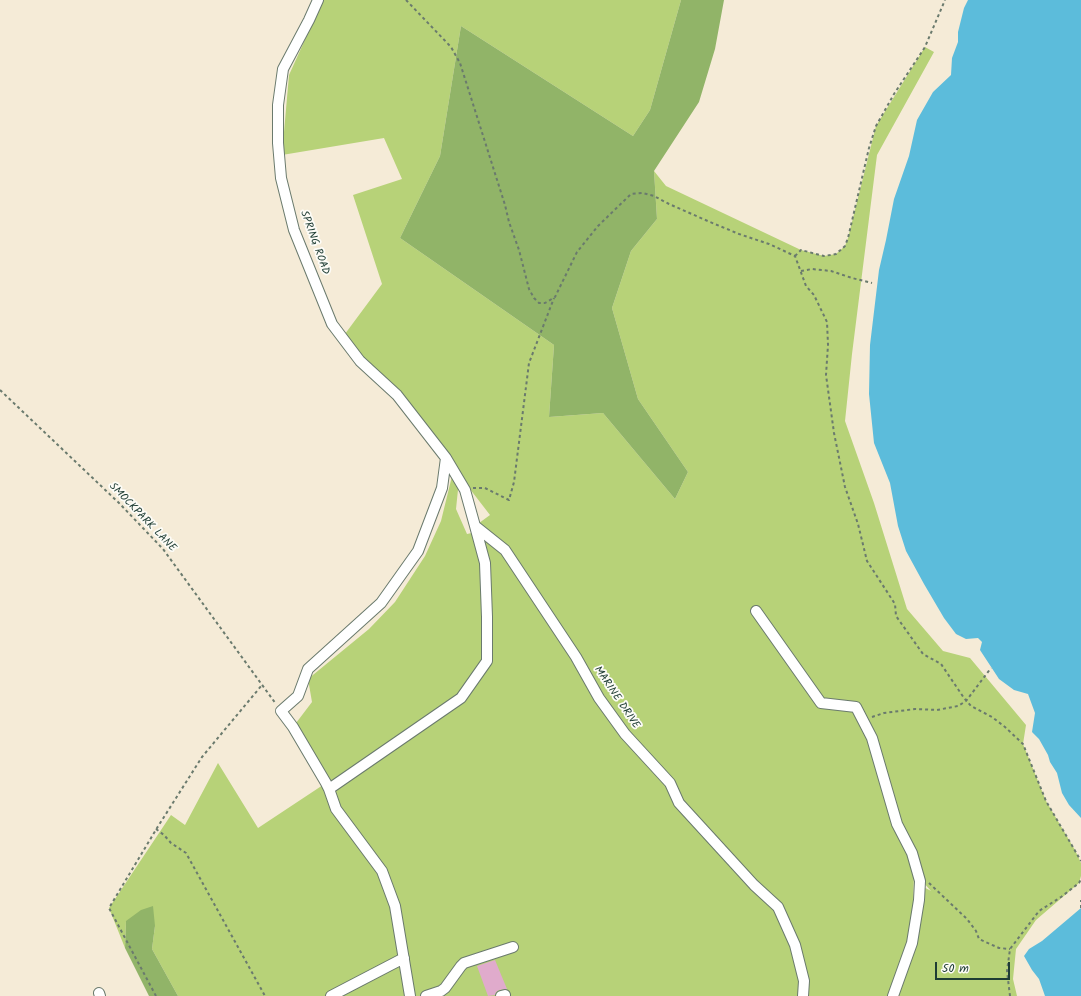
<!DOCTYPE html>
<html>
<head>
<meta charset="utf-8">
<style>
  body { margin:0 }
  #map { position:relative; width:1081px; height:996px; overflow:hidden; background:#f5ebd7; font-family:Kalam,sans-serif }
  canvas { display:block }
  .scale { position:absolute; left:935px; top:962px; width:75px; height:18px; box-sizing:border-box; border:2px solid #1f3d34; border-top:0; padding-left:5px; font-size:12px; line-height:14px; white-space:nowrap; color:#1f3d34; -webkit-text-stroke:3px #fdfcf7; paint-order:stroke }
</style>
</head>
<body>
<div id="map">
<canvas width="1081" height="996"></canvas>
<div class="scale">50 m</div>
</div>
<script>
const g = document.querySelector('canvas').getContext('2d');
g.lineJoin = 'round';
function fill(path, color) {
  g.fillStyle = color;
  g.fill(path, 'evenodd');
}
function toPath(rows) {
  const path = new Path2D();
  for (const r of rows) {
    path.moveTo(r[0], r[1]);
    for (let i = 2; i < r.length; i += 2) path.lineTo(r[i], r[i + 1]);
  }
  return path;
}
function trace(path, color, width, dash) {
  g.strokeStyle = color;
  g.lineWidth = width;
  g.lineCap = dash ? 'butt' : 'round';
  g.setLineDash(dash || []);
  g.stroke(path);
}
function label(font, color, halo, rows, align = 'center') {
  g.font = font + ' Kalam,sans-serif';
  g.lineWidth = 3.5;
  g.setLineDash([]);
  g.textBaseline = 'middle';
  g.strokeStyle = halo;
  g.fillStyle = color;
  for (const [text, x, y, turn = 0] of rows) {
    g.save();
    g.translate(x, y);
    g.rotate((+turn || 0) * Math.PI / 180);
    g.textAlign = isNaN(turn) ? turn : align;
    if (halo) g.strokeText(text, 0, 0);
    g.fillText(text, 0, 0);
    g.restore();
  }
}
fill(toPath([
  [323,0,681,0,650,110,633,136,461,26,440,156,400,238,554,345,549,417,603,413,675,499,688,472,638,399,612,308,631,251,657,219,654,171,666,186,801,250,824,256,836,254,845,246,848,238,876,126,925,47,934,52,877,155,852,354,845,421,874,503,907,609,943,651,970,658,1026,725,1023,744,1046,801,1075,850,1081,863,1081,876,1079,883,1036,920,1016,949,1013,979,1017,996,178,996,152,949,155,926,126,921,125,948,109,908,171,815,185,825,218,763,258,828,326,783,293,727,312,702,308,679,369,629,395,602,425,556,441,521,452,476,459,480,456,509,467,534,481,531,475,526,490,515,446,458,342,338,382,284,353,195,402,179,384,138,282,155,289,75],
  [914,872,931,891,920,885,912,939]
]), '#b7d278');
fill(toPath([
  [681,0,724,0,715,49,699,102,654,171,657,219,631,251,612,308,638,399,688,472,675,499,603,413,549,417,554,345,400,238,440,156,461,26,633,136,650,110],
  [153,906,155,926,152,949,178,996,149,996,125,948,126,921,141,910]
]), '#91b468');
fill(toPath([
  [968,0,1081,0,1081,818,1069,805,1062,793,1057,773,1050,762,1048,755,1039,739,1032,732,1035,713,1028,694,1014,690,999,679,980,650,982,642,978,638,966,639,956,634,944,618,924,584,906,551,898,526,890,483,874,443,869,394,870,345,879,270,886,240,894,199,909,156,917,120,933,92,951,75,952,58,958,42,958,32,964,8],
  [1081,908,1081,996,1045,996,1039,979,1032,970,1024,956,1029,949,1042,941]
]), '#5cbcdb');
fill(toPath([
  [495,960,507,989,499,990,496,992,495,995,488,996,477,966]
]), '#e0abcc');
const minor = toPath([
  [318,0,309,20,283,69,278,105,278,143,281,178,294,230,332,324,360,361,397,395,446,458,465,490,475,526],
  [756,611,821,703,856,707,872,738,897,824,912,853,920,881,919,900,912,943,893,996],
  [329,789,326,783,293,727,281,711,298,696,308,669,381,603,418,551,442,488,446,458],
  [99,993,100,996],
  [331,996,404,958],
  [410,996,395,906,382,871,336,809,329,789,461,698,487,661,487,617,485,563,475,526,505,550,576,657,599,698,625,734,670,783,679,803,754,885,778,907,795,945,804,981,803,996],
  [426,996,441,991,445,988,461,966,464,963,513,947],
  [501,996,505,995]
]);
trace(minor, '#6a7a6d', 12);
trace(toPath([
  [406,0,451,47,460,63,505,205,509,222,519,250,529,289,534,298,539,303,545,303,555,297,577,252,598,226,631,194,643,193,654,196,669,204,710,222,739,234,769,244,795,256,806,286,814,295,827,322,828,345,826,375,834,433,845,487,858,524,867,561,895,604,896,616,923,654,941,664,964,698,971,706,992,717,1005,727,1023,744,1046,801,1081,861],
  [795,256,801,250,824,256,836,254,845,246,848,238,869,148,876,126,894,94,925,47,945,0],
  [801,271,812,269,831,271,852,278,872,283],
  [0,390,119,503,163,549,276,704],
  [473,488,485,488,509,500,514,482,529,363,554,298],
  [872,717,884,713,915,709,937,710,958,706,966,701,991,668],
  [156,829,164,835,171,843,186,853,265,996],
  [929,883,967,919,976,931,979,939,999,948,1010,949],
  [1081,908,1081,900],
  [156,996,109,908,157,828,202,757,262,685],
  [1010,996,1007,971,1010,949,1039,911,1061,897,1079,883,1081,879]
]), '#6a7a6d', 2, [3, 3]);
trace(minor, '#fff', 10);
label('11px', '#1f3d34', '#fdfcf7', [
  ["SPRING ROAD",314,243,70],
  ["SMOCKPARK LANE",142,518,46],
  ["MARINE DRIVE",616,698,56]
]);
</script>
</body>
</html>
